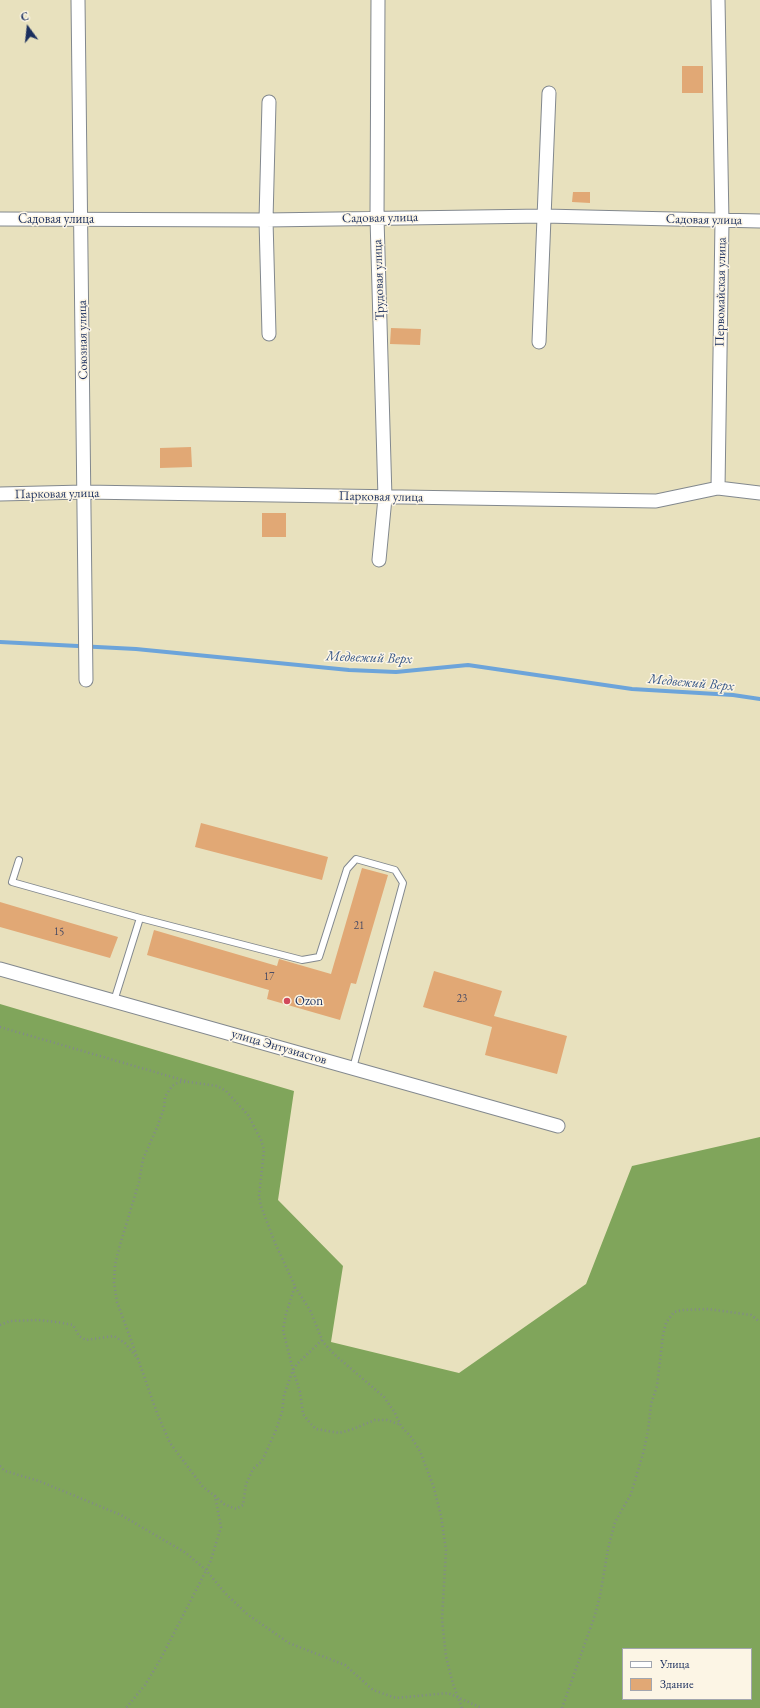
<!DOCTYPE html>
<html>
<head>
<meta charset="utf-8">
<style>
  body { margin:0 }
  #map { position:relative; width:760px; height:1708px; overflow:hidden; background:#e8e1be; font-family:"EB Garamond",serif }
  canvas { display:block }
  .legend { position:absolute; left:622px; top:1648px; width:130px; height:52px; box-sizing:border-box; background:#fcf5e5; border:1px solid #a2a6af; margin:0; padding:5px 7px; list-style:none; font-size:12px; color:#1b2f5e }
  .legend li { display:flex; align-items:center; gap:8px; height:20px }
  .legend b { width:20px; border:1px solid #a2a6af }
  .north { position:absolute; left:8px; top:8px; width:40px; height:40px; -webkit-text-stroke:3px #fcf5e5; paint-order:stroke; rotate:345deg; font-size:11px; font-weight:700; line-height:16px; text-align:center; color:#1b2f5e }
  .north::after { content:''; display:block; margin:auto; width:14px; height:18px; background:#1b2f5e; clip-path:polygon(50% 0,100% 100%,50% 72%,0 100%) }
</style>
</head>
<body>
<div id="map">
<canvas width="760" height="1708"></canvas>
<ul class="legend">
<li><b style="height:5px;background:#fff"></b>Улица</li>
<li><b style="height:11px;background:#e1a875"></b>Здание</li>
</ul>
<div class="north">С</div>
</div>
<script>
const g = document.querySelector('canvas').getContext('2d');
g.lineJoin = 'round';
function fill(path, color) {
  g.fillStyle = color;
  g.fill(path, 'evenodd');
}
function toPath(rows) {
  const path = new Path2D();
  for (const r of rows) {
    path.moveTo(r[0], r[1]);
    for (let i = 2; i < r.length; i += 2) path.lineTo(r[i], r[i + 1]);
  }
  return path;
}
function trace(path, color, width, dash) {
  g.strokeStyle = color;
  g.lineWidth = width;
  g.lineCap = dash ? 'butt' : 'round';
  g.setLineDash(dash || []);
  g.stroke(path);
}
function label(font, color, halo, rows, align = 'center') {
  g.font = font + ' "EB Garamond",serif';
  g.lineWidth = 3;
  g.setLineDash([]);
  g.textBaseline = 'middle';
  g.strokeStyle = halo;
  g.fillStyle = color;
  for (const [text, x, y, turn = 0] of rows) {
    g.save();
    g.translate(x, y);
    g.rotate((+turn || 0) * Math.PI / 180);
    g.textAlign = isNaN(turn) ? turn : align;
    if (halo) g.strokeText(text, 0, 0);
    g.fillText(text, 0, 0);
    g.restore();
  }
}
fill(toPath([
  [0,1004,294,1091,278,1200,343,1266,331,1342,459,1373,586,1284,632,1166,760,1137,760,1708,0,1708],
  [623,1649,751,1649,751,1699,623,1699]
]), '#80a55b');
trace(toPath([
  [0,642,136,649,349,670,396,672,468,665,632,689,733,695,760,699]
]), '#6ca4da', 4);
fill(toPath([
  [682,66,703,66,703,93,682,93],
  [573,192,590,192,590,203,572,202],
  [391,328,421,329,420,345,390,344],
  [191,447,192,467,160,468,160,448],
  [262,513,286,513,286,537,262,537],
  [201,823,328,857,322,880,195,847],
  [362,868,388,875,356,984,351,983,340,1020,267,999,269,990,147,955,154,930,277,966,279,959,331,974],
  [0,902,118,937,110,958,0,927],
  [434,971,502,991,494,1016,567,1036,557,1074,485,1055,492,1027,423,1007]
]), '#e1a875');
const lane = toPath([
  [19,860,12,882,140,918],
  [114,1001,140,918,302,960,319,957,347,869,356,859,395,870,403,883,353,1068]
]);
const street = toPath([
  [78,0,86,680],
  [378,0,377,218,385,498,379,560],
  [0,219,266,220,544,216,760,221],
  [269,334,266,220,269,102],
  [539,342,549,93],
  [718,488,722,221,718,0],
  [0,494,84,492,656,501,718,488,760,493],
  [0,969,558,1126]
]);
trace(lane, '#82888e', 8);
trace(street, '#82888e', 15);
trace(toPath([
  [0,1027,186,1081],
  [295,1287,310,1310,323,1342,334,1354,384,1397,395,1413,401,1426,411,1437,420,1451,434,1488,441,1516,446,1550,442,1619,446,1657,453,1684,462,1708],
  [0,1325,10,1321,39,1320,57,1322,73,1325,79,1336,86,1340,114,1336,125,1343,138,1359,157,1413,170,1443,203,1487,215,1496,221,1527,210,1563,159,1662,145,1685,126,1708],
  [322,1340,297,1364,293,1370,300,1392,303,1414,310,1423,316,1429,339,1433,353,1429,375,1420,387,1420,401,1425],
  [138,1359,117,1302,114,1282,115,1265,120,1245,139,1182,143,1159,158,1125,164,1108,165,1097,172,1086,179,1082,189,1082,217,1086,226,1091,248,1115,261,1140,264,1150,259,1196,261,1206,275,1243,295,1286,286,1314,283,1330,293,1370,284,1395,282,1412,276,1430,262,1461,253,1469,246,1484,243,1505,236,1509,224,1504,215,1496],
  [0,1466,5,1471,39,1481,121,1515,186,1553,206,1570,225,1593,247,1614,289,1643,345,1665,373,1690,396,1698,448,1693,482,1708],
  [562,1708,594,1618,600,1596,608,1549,615,1522,631,1494,644,1450,648,1431,651,1404,657,1386,663,1335,666,1323,674,1312,682,1310,708,1309,751,1315,760,1322]
]), '#82888e', 2.5, [1, 3]);
trace(lane, '#fff', 6);
trace(street, '#fff', 13);
for (const [x, y, r, color] of [
  [287,1001,4,"#d1495b"]
]) {
  const dot = new Path2D();
  dot.arc(x, y, r, 0, 2 * Math.PI);
  g.fillStyle = color;
  g.fill(dot);
  trace(dot, '#fcf5e5', 1.5);
}
label('11px', '#4c4d64', null, [
  ["21",359,926],
  ["15",59,932],
  ["17",269,977],
  ["23",462,999]
]);
label('13px', '#1b2f5e', '#fcf5e5', [
  ["Садовая улица",380,218,-1],
  ["Садовая улица",56,219],
  ["Садовая улица",704,220,1],
  ["Трудовая улица",379,280,-92],
  ["Первомайская улица",721,292,-89],
  ["Союзная улица",83,340,-91],
  ["Парковая улица",57,494,-1],
  ["Парковая улица",381,497,1],
  ["улица Энтузиастов",279,1047,16]
]);
label('13px', '#1b2f5e', '#fcf5e5', [
  ["Ozon",295,1001]
], 'left');
label('italic 14px', '#375889', '#fcf5e5', [
  ["Медвежий Верх",369,658,2],
  ["Медвежий Верх",691,683,5]
]);
</script>
</body>
</html>
